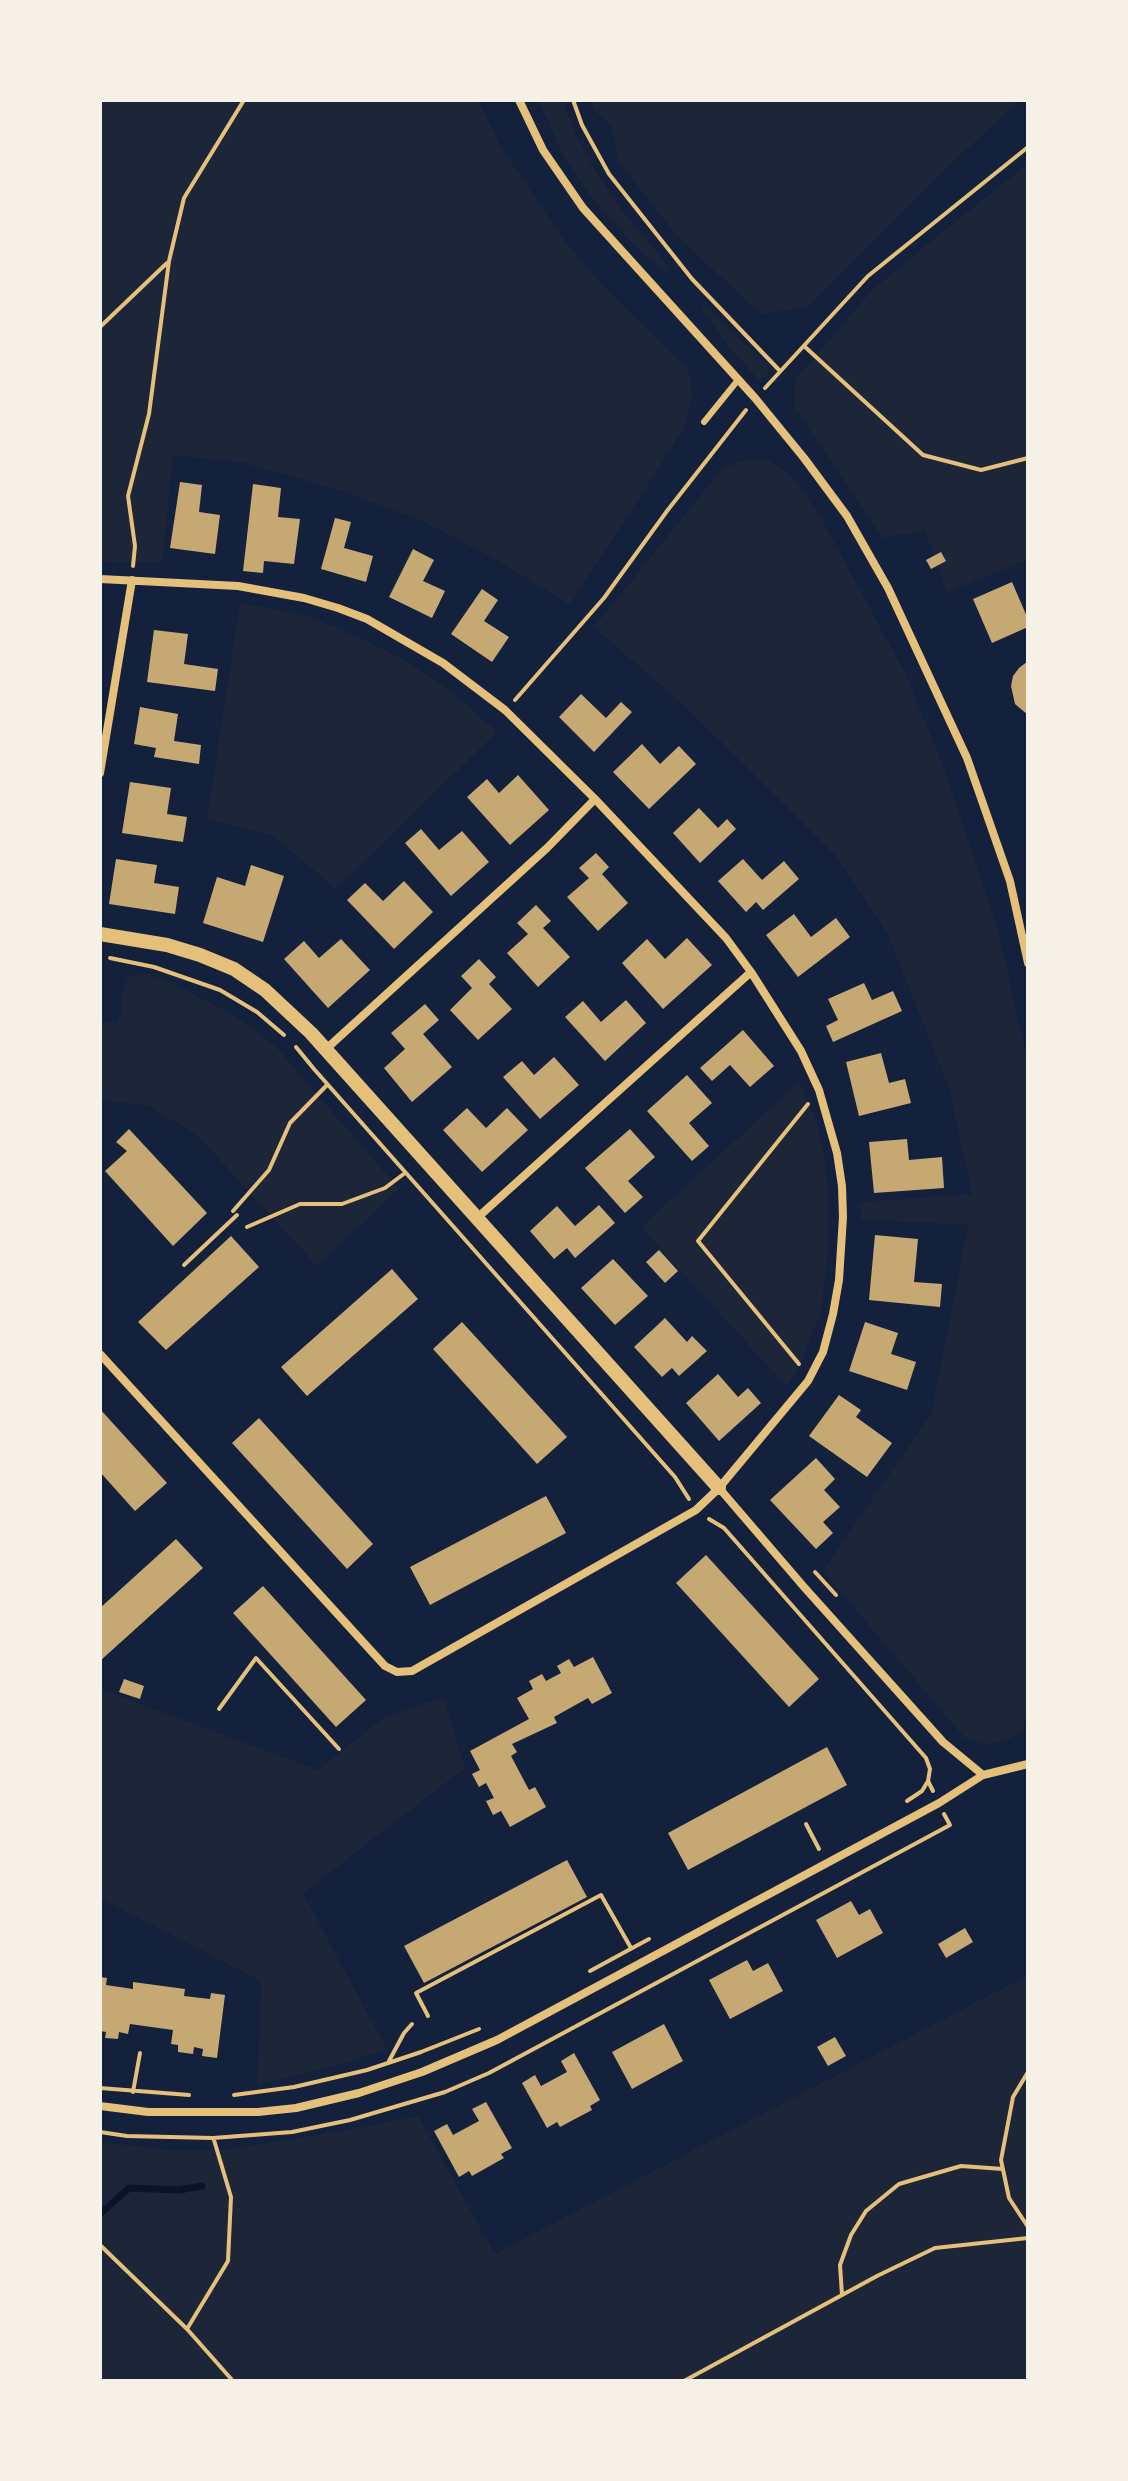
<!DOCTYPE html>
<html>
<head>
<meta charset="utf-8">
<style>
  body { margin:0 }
  #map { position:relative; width:1128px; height:2481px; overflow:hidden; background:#14213d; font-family:Jost,sans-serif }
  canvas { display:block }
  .frame { position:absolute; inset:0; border:102px solid #f6f1e7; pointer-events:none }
</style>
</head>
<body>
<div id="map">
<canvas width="1128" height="2481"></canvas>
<div class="frame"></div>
</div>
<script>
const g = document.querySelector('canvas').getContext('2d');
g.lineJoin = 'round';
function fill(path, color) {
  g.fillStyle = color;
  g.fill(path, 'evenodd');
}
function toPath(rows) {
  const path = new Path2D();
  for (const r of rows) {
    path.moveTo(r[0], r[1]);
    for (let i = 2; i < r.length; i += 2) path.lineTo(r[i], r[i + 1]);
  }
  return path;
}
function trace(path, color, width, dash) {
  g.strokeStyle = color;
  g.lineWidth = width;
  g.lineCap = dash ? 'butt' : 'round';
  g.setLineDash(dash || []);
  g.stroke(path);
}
fill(toPath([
  [100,100,478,100,501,147,563,239,604,287,687,368,691,380,692,398,683,430,570,605,497,560,422,521,342,491,245,463,173,455,162,563,100,562],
  [538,100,562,100,577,137,595,170,615,202,669,267,666,271,643,255,590,195,565,158],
  [590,100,1020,100,937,177,807,307,761,314,678,237,619,162,611,125,597,113],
  [1028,163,1028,559,947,593,925,531,882,538,795,408,795,380,874,288],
  [705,304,768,367,769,372,760,381,730,349,701,307],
  [747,459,771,461,794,479,821,518,906,675,947,775,997,925,1028,1064,1028,1631,1026,1713,1023,1730,1005,1741,985,1745,964,1737,823,1571,932,1412,968,1225,861,1219,860,1202,972,1194,949,1088,888,935,837,857,686,707,594,627,723,468],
  [240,603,276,609,314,618,361,638,410,663,454,694,497,732,336,889,273,836,207,819],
  [149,974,182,988,240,1019,277,1048,399,1189,317,1266,197,1135,149,1106,100,1099,100,1023,117,1022,123,1009,120,996,129,976],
  [799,1082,818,1126,823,1151,828,1184,828,1243,826,1276,820,1315,800,1364,787,1387,641,1227],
  [100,1689,318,1770,385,1717,443,1697,465,1768,303,1893,387,2050,320,2070,258,2084,261,1981,100,1898],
  [1028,1975,1028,2381,100,2381,100,2142,168,2150,224,2150,349,2130,418,2116,495,2254]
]), '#1d2539');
trace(toPath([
  [100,2214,129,2188,179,2190,202,2186]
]), '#0b132b', 7);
fill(toPath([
  [180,482,202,485,199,512,220,515,215,554,170,548],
  [253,484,281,488,278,517,300,519,294,564,264,561,263,573,243,571],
  [335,518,351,522,344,548,373,556,366,582,321,569],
  [413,549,434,560,423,581,445,591,432,618,389,597],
  [941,552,946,561,931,569,926,560],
  [1012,582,1028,619,1028,627,992,643,973,599],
  [482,589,498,600,484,621,509,637,492,662,451,634],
  [154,630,188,634,184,664,218,669,215,691,147,682],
  [1028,661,1028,715,1015,704,1011,686,1013,676,1019,668],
  [581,694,606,718,621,702,632,712,594,752,559,717],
  [140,707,178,714,174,741,201,745,199,764,154,757,156,748,134,744],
  [642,744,660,764,679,746,696,764,649,809,613,772],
  [518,775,549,810,510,845,467,797,487,779,499,793],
  [130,782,171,788,167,814,187,817,183,842,122,833],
  [699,808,718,828,727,819,736,829,700,863,673,833],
  [421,829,439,850,462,831,489,862,451,896,405,843],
  [596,853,609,867,602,874,628,903,598,931,567,897,589,878,579,868],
  [116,859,157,865,154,883,179,887,175,914,109,904],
  [743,859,762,880,784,861,799,879,763,910,756,902,746,912,718,881],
  [251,865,284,876,263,942,203,923,217,877,245,886],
  [404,881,433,912,394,949,347,900,365,883,383,901],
  [536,905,551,921,543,928,570,957,538,987,507,953,528,934,517,923],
  [794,914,811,937,836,918,850,937,798,977,766,935],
  [687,938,712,965,663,1009,622,963,647,939,665,959],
  [341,939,370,970,328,1008,284,959,304,941,319,958],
  [479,959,496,977,489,984,512,1009,478,1040,450,1010,472,988,461,976],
  [864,983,872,1000,893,991,902,1011,833,1042,826,1026,838,1020,828,999],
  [626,1000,646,1023,605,1061,565,1017,583,1001,601,1022],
  [425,1004,439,1020,423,1034,452,1067,412,1102,384,1068,405,1049,391,1033],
  [743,1030,774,1066,750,1087,730,1065,712,1081,700,1068],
  [881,1053,889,1083,905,1079,911,1103,859,1116,846,1062],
  [554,1057,579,1085,540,1119,503,1077,522,1061,534,1075],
  [687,1075,712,1103,689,1123,709,1146,692,1161,647,1111],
  [467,1108,486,1128,507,1108,528,1130,482,1172,443,1130],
  [129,1129,207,1213,173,1246,105,1171,127,1151,116,1142],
  [630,1129,655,1157,628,1181,643,1197,625,1213,585,1168],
  [907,1139,909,1160,942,1157,944,1188,874,1193,869,1142],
  [599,1205,615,1223,575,1258,567,1248,554,1259,530,1231,557,1206,575,1226],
  [875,1235,918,1239,914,1282,942,1284,940,1307,869,1300],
  [231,1236,259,1267,166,1350,138,1322],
  [659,1250,678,1271,665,1283,646,1262],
  [613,1259,648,1296,615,1325,581,1288],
  [392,1269,418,1299,307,1396,281,1367],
  [665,1318,687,1342,692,1336,707,1351,679,1376,672,1368,662,1377,634,1347],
  [462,1322,567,1437,537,1464,433,1349],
  [865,1322,898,1333,891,1354,916,1362,907,1390,849,1371],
  [718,1374,738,1397,748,1388,761,1403,719,1441,686,1403],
  [839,1395,861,1410,856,1417,892,1443,867,1477,809,1436],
  [100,1409,167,1483,135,1511,100,1472],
  [259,1418,373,1544,347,1569,232,1443],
  [816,1458,835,1479,824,1490,840,1507,823,1522,833,1533,816,1549,770,1500],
  [546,1496,566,1533,430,1605,410,1567],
  [176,1539,203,1568,100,1661,100,1608],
  [706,1555,819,1679,789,1707,676,1583],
  [263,1586,366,1700,336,1727,233,1613],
  [593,1657,612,1693,592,1704,588,1698,554,1717,557,1723,512,1744,517,1752,511,1756,529,1790,535,1787,546,1807,510,1827,501,1811,493,1815,486,1801,494,1798,486,1783,479,1787,472,1774,480,1770,470,1751,529,1719,517,1698,533,1689,529,1681,542,1674,546,1681,561,1673,557,1666,569,1659,574,1667],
  [124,1679,144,1686,140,1699,119,1692],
  [827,1747,847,1785,688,1870,668,1833],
  [567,1860,587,1897,424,1983,404,1946],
  [851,1901,859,1915,870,1909,883,1933,837,1958,816,1920],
  [965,1928,973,1942,946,1958,938,1944],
  [747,1960,753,1971,768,1963,783,1991,730,2019,709,1980],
  [100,1977,107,1978,106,1985,133,1989,133,1982,185,1989,184,1996,210,1999,211,1993,225,1995,217,2058,202,2056,203,2049,194,2047,193,2054,178,2052,178,2045,171,2044,173,2030,130,2024,128,2034,119,2032,118,2039,105,2038,106,2032,100,2031],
  [664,2024,683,2061,632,2089,612,2052],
  [835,2037,846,2056,828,2066,817,2047],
  [574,2053,600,2100,590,2106,592,2110,560,2127,557,2122,547,2128,522,2083,535,2075,541,2086,567,2072,561,2061],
  [486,2102,512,2148,501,2154,504,2158,472,2176,469,2171,459,2177,434,2131,447,2124,453,2135,479,2121,472,2109]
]), '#c6a872');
trace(toPath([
  [573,100,582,125,609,174,692,279,780,371],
  [100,327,167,263],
  [804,346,923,455,981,470,1028,458],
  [765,388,868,276,1028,147],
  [133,566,135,546,128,496,149,414,169,261,184,198,244,100],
  [515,700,604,598,667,511,746,410],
  [110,958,154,967,220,990,257,1012,284,1035],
  [296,1047,314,1069,675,1477,689,1499],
  [233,1211,269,1170,290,1123,327,1085],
  [247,1227,300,1204,342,1204,385,1188,405,1173],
  [184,1265,237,1215],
  [799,1364,698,1241,808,1104],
  [709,1519,724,1528,926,1758,930,1769,928,1781,933,1791],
  [815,1572,836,1595],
  [219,1709,256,1658,339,1749],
  [907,1801,922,1791,928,1781],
  [806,1824,819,1849],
  [590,1971,649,1939],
  [428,2016,416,1993,601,1895,631,1948],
  [389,2061,404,2033,412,2024],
  [1028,2072,1013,2097,1001,2160,1009,2198,1028,2227],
  [100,2088,189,2095],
  [133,2092,140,2053],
  [234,2095,294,2087,367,2070,421,2052,479,2029],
  [100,2132,127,2136,213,2138,292,2132,350,2120,445,2092,489,2073,950,1825,944,1814],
  [214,2140,231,2197,228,2261,187,2329,233,2381],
  [100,2245,187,2329],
  [842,2295,840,2265,851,2235,866,2211,899,2184,961,2166,1003,2169],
  [684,2381,877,2276,935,2248,1028,2238]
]), '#e5c07b', 4);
trace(toPath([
  [704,422,738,380]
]), '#e5c07b', 6);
trace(toPath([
  [519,100,543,150,583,208,755,398,804,458,847,516,888,588,967,758,1010,881,1028,963],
  [100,579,238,586,304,598,338,608,367,619,443,663,505,710,595,799,726,938,751,972,801,1051,819,1090,837,1153,842,1186,843,1217,839,1280,833,1314,823,1352,808,1381,719,1488,696,1510,412,1671,397,1672,385,1666,374,1654,100,1354],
  [100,773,132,580],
  [325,1050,547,848,595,799],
  [477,1218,751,972],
  [719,1488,804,1587,943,1742,983,1775],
  [100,2106,148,2112,258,2112,296,2108,359,2093,422,2072,497,2040,939,1803,983,1775,1028,1764]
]), '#e5c07b', 8);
trace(toPath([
  [100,934,167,945,200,955,234,969,265,990,311,1033,719,1488]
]), '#e5c07b', 14);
</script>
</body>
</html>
